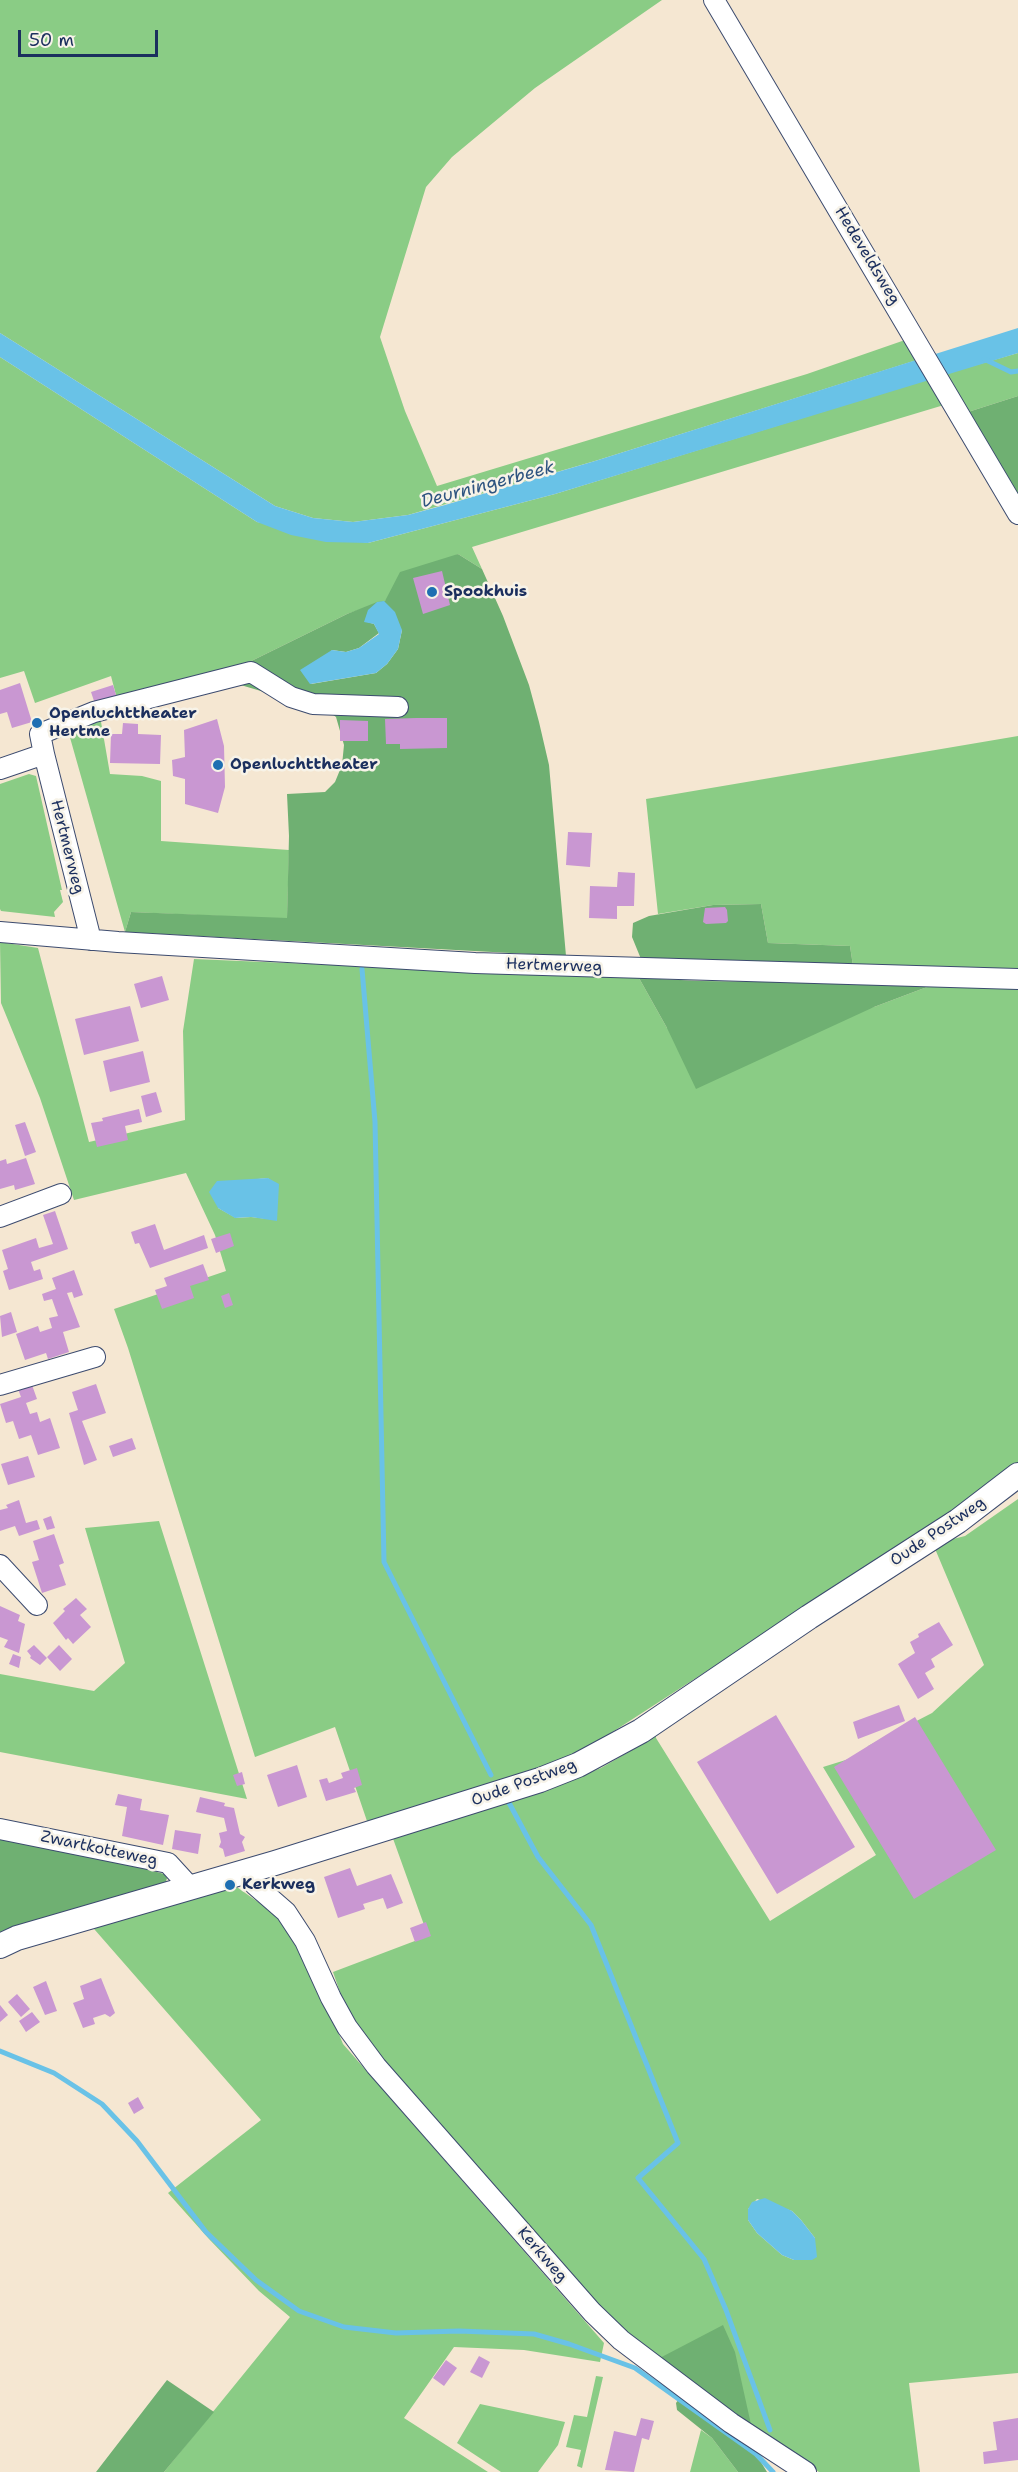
<!DOCTYPE html>
<html>
<head>
<meta charset="utf-8">
<style>
  body { margin:0 }
  #map { position:relative; width:1018px; height:2472px; overflow:hidden; background:#f5e7d2; font-family:"Shantell Sans",sans-serif }
  canvas { display:block }
  .scale { position:absolute; left:18px; top:30px; width:140px; height:27px; box-sizing:border-box; border:3px solid #1b2f5e; border-top:0; padding-left:8px; font-size:18px; line-height:21px; white-space:nowrap; color:#1b2f5e; -webkit-text-stroke:4px #f7f3e8; paint-order:stroke }
</style>
</head>
<body>
<div id="map">
<canvas width="1018" height="2472"></canvas>
<div class="scale">50 m</div>
</div>
<script>
const g = document.querySelector('canvas').getContext('2d');
g.lineJoin = 'round';
function fill(path, color) {
  g.fillStyle = color;
  g.fill(path, 'evenodd');
}
function toPath(rows) {
  const path = new Path2D();
  for (const r of rows) {
    path.moveTo(r[0], r[1]);
    for (let i = 2; i < r.length; i += 2) path.lineTo(r[i], r[i + 1]);
  }
  return path;
}
function trace(path, color, width, dash) {
  g.strokeStyle = color;
  g.lineWidth = width;
  g.lineCap = dash ? 'butt' : 'round';
  g.setLineDash(dash || []);
  g.stroke(path);
}
function label(font, color, halo, rows, align = 'center') {
  g.font = font + ' "Shantell Sans",sans-serif';
  g.lineWidth = 5;
  g.setLineDash([]);
  g.textBaseline = 'middle';
  g.strokeStyle = halo;
  g.fillStyle = color;
  for (const [text, x, y, turn = 0] of rows) {
    g.save();
    g.translate(x, y);
    g.rotate((+turn || 0) * Math.PI / 180);
    g.textAlign = isNaN(turn) ? turn : align;
    if (halo) g.strokeText(text, 0, 0);
    g.fillText(text, 0, 0);
    g.restore();
  }
}
fill(toPath([
  [0,0,662,0,535,88,452,157,426,187,380,337,405,411,437,486,807,374,905,340,917,360,595,461,408,515,353,522,313,518,275,506,0,333],
  [1018,353,1018,396,968,412,945,374],
  [0,357,257,522,368,543,555,494,929,379,944,405,472,547,482,569,458,554,385,601,347,614,231,671,117,699,111,676,35,703,24,671,0,678],
  [100,716,110,774,142,776,161,781,161,841,289,850,287,919,131,912,125,932,69,734],
  [1018,736,1018,969,853,966,850,946,768,943,761,904,713,905,658,914,646,799],
  [29,774,36,776,62,890,60,890,63,902,54,912,55,917,1,911,0,909,0,784],
  [0,942,38,948,89,1142,185,1120,183,1031,194,959,639,978,667,1028,874,1007,935,984,1018,985,1018,1463,917,1535,594,1744,546,1769,368,1824,335,1727,255,1757,128,1348,114,1309,226,1271,215,1235,186,1173,74,1200,40,1098,1,1003],
  [268,1178,277,1198,277,1220,251,1217,236,1218,218,1208,237,1181],
  [1018,1499,1018,2373,909,2383,920,2472,819,2472,752,2429,749,2421,654,2361,607,2322,352,2027,333,1972,428,1936,391,1833,553,1787,601,1768,656,1736,656,1738,770,1921,876,1855,823,1767,865,1754,868,1746,932,1713,984,1665,933,1544,965,1536],
  [757,2199,792,2211,801,2220,815,2238,811,2260,794,2260,782,2255,757,2233,748,2220,748,2209],
  [159,1521,199,1647,247,1799,0,1752,0,1674,94,1691,125,1663,85,1528],
  [231,1883,278,1916,300,1940,343,2044,604,2343,600,2362,524,2350,454,2347,404,2418,488,2472,164,2472,290,2317,259,2291,209,2239,168,2193,261,2120,88,1922],
  [596,2376,603,2377,582,2468,577,2466,581,2450,566,2447,574,2415,587,2417],
  [480,2404,565,2422,558,2445,538,2472,501,2472,457,2443],
  [701,2430,712,2438,738,2472,690,2472]
]), '#8acc85');
fill(toPath([
  [1018,396,1018,499,968,412],
  [458,554,482,569,503,616,529,685,539,722,549,765,566,956,125,932,131,912,287,918,289,836,287,794,325,792,335,782,342,765,344,745,336,717,328,711,234,683,231,671,347,614,377,602,385,601,400,572],
  [364,621,402,630,398,649,387,664,376,673,311,684,332,650,346,652,359,648,379,633,374,624],
  [761,904,768,943,850,946,853,966,641,959,632,937,633,923,649,916,713,905],
  [639,978,701,981,935,984,874,1007,696,1089,667,1028],
  [0,1836,67,1847,164,1874,167,1878,165,1885,121,1899,77,1908,0,1937],
  [723,2325,735,2352,752,2429,654,2361],
  [167,2380,214,2412,164,2472,96,2472],
  [679,2399,756,2454,767,2472,738,2472,712,2438,677,2410,676,2403]
]), '#6fb072');
fill(toPath([
  [1018,328,1018,353,555,494,368,543,326,542,291,535,257,522,0,357,0,333,275,506,313,518,353,522,408,515,445,505,595,461],
  [384,601,395,612,402,630,398,649,387,664,376,673,310,684,300,670,332,650,346,652,359,648,379,634,374,624,364,622,368,610,377,602],
  [268,1178,279,1184,277,1221,251,1217,235,1218,218,1208,209,1192,217,1181],
  [765,2198,792,2211,801,2220,815,2238,817,2257,812,2260,794,2260,782,2255,757,2233,748,2220,748,2209,752,2202]
]), '#69c2e7');
trace(toPath([
  [984,359,1011,372,1018,371],
  [362,969,375,1122,384,1562,491,1775],
  [507,1799,538,1857,591,1925,678,2143,638,2178,704,2259,726,2310,770,2430],
  [0,2051,54,2073,102,2104,137,2141,206,2232,256,2280,299,2311,344,2327,396,2333,459,2331,534,2334,569,2344,635,2368,756,2454,773,2472]
]), '#69c2e7', 5);
fill(toPath([
  [442,571,450,605,423,614,413,578],
  [20,683,32,722,12,728,7,712,0,714,0,690],
  [113,685,117,698,95,704,91,692],
  [416,718,447,718,447,748,400,749,400,744,386,744,385,719],
  [217,719,224,746,225,787,218,813,185,804,185,779,173,776,172,760,185,757,184,730],
  [340,720,368,721,368,741,340,741],
  [123,723,138,724,138,734,161,735,160,764,110,763,111,734,122,734],
  [568,832,592,833,590,867,566,865],
  [618,872,635,873,634,906,617,906,617,919,589,918,590,886,617,887],
  [725,907,727,910,728,921,726,923,706,924,703,922,705,908],
  [162,976,169,1000,141,1008,134,984],
  [130,1006,139,1041,84,1055,75,1019],
  [143,1051,150,1082,110,1092,103,1061],
  [156,1092,162,1112,146,1117,141,1096],
  [139,1109,142,1122,125,1126,128,1140,97,1147,91,1123,103,1121,102,1118],
  [25,1122,36,1152,25,1156,15,1125],
  [26,1158,35,1184,15,1190,14,1185,0,1189,0,1161,6,1159,7,1164],
  [55,1211,68,1249,31,1262,34,1271,40,1269,43,1279,9,1290,3,1271,8,1269,2,1250,36,1238,39,1248,53,1244,43,1215],
  [155,1224,164,1250,204,1235,208,1248,150,1268,139,1243,135,1244,131,1232],
  [230,1233,234,1246,216,1253,211,1239],
  [203,1264,209,1280,190,1286,194,1298,162,1309,155,1290,167,1286,164,1278],
  [74,1270,83,1295,74,1298,72,1292,67,1293,80,1327,63,1332,69,1352,48,1359,46,1353,25,1360,16,1334,38,1326,40,1332,52,1328,49,1318,58,1316,52,1299,44,1301,42,1294,56,1289,52,1278],
  [229,1293,233,1305,225,1308,221,1296],
  [11,1312,17,1332,2,1337,0,1316],
  [96,1384,106,1413,82,1421,97,1460,84,1465,69,1413,78,1410,72,1392],
  [32,1385,37,1399,26,1403,30,1414,37,1412,40,1422,50,1418,60,1448,38,1455,31,1435,19,1439,13,1421,6,1423,0,1404,21,1397,18,1389],
  [132,1438,136,1449,113,1457,109,1446],
  [28,1456,35,1477,8,1485,1,1464],
  [19,1500,26,1523,37,1520,40,1529,19,1536,15,1526,0,1531,0,1510,8,1508,6,1505],
  [51,1516,55,1528,47,1530,43,1519],
  [54,1534,64,1563,59,1565,66,1585,42,1593,32,1562,39,1560,33,1541],
  [76,1598,87,1609,80,1615,91,1627,73,1644,68,1638,66,1640,53,1623,65,1611,63,1609],
  [0,1606,20,1615,18,1621,25,1624,19,1653,4,1647,8,1640,0,1637],
  [939,1622,953,1645,931,1659,935,1667,925,1673,934,1689,918,1699,898,1664,915,1653,910,1642,919,1637,918,1634],
  [34,1645,47,1658,40,1665,30,1658,31,1656,27,1651],
  [59,1645,72,1659,60,1671,47,1657],
  [13,1654,21,1657,19,1668,9,1664],
  [899,1705,905,1721,858,1739,853,1722],
  [776,1715,855,1847,777,1894,697,1762],
  [915,1717,996,1850,914,1899,834,1767],
  [297,1765,307,1797,278,1807,267,1775],
  [357,1768,362,1785,354,1788,356,1792,326,1801,319,1780,327,1778,329,1783,343,1778,341,1773],
  [242,1772,245,1784,237,1786,233,1775],
  [118,1794,142,1799,140,1810,169,1815,163,1845,122,1836,127,1807,115,1805],
  [200,1797,225,1803,224,1806,234,1808,240,1834,245,1837,242,1842,245,1851,225,1857,223,1849,219,1847,221,1842,219,1833,227,1831,224,1818,196,1812],
  [175,1830,201,1834,198,1854,172,1849],
  [350,1868,357,1886,391,1874,403,1903,387,1909,383,1898,363,1904,365,1909,338,1918,324,1877],
  [426,1922,431,1936,415,1942,410,1928],
  [101,1978,115,2013,110,2017,105,2014,93,2018,95,2024,83,2028,73,2003,84,1999,80,1986],
  [46,1981,57,2011,45,2015,33,1987],
  [17,1994,30,2009,21,2017,8,2002],
  [0,2005,8,2015,0,2022],
  [32,2012,40,2022,26,2032,19,2021],
  [138,2097,144,2108,134,2114,128,2103],
  [479,2356,490,2362,482,2378,470,2372],
  [446,2360,457,2368,444,2386,433,2378],
  [641,2418,654,2421,649,2440,642,2438,634,2472,605,2470,614,2431,636,2436],
  [1018,2418,1018,2460,984,2464,983,2452,997,2450,993,2422]
]), '#c997d2');
const minor = toPath([
  [714,0,1018,514],
  [44,754,91,940],
  [0,769,44,754,40,734,94,712,251,672,291,697,313,704,398,707],
  [0,932,118,942,475,963,1018,979],
  [0,1217,61,1194],
  [0,1385,95,1357],
  [0,1565,37,1605],
  [0,1829,168,1863,189,1886],
  [249,1870,255,1885,286,1912,305,1941,331,1998,347,2027,376,2066,592,2312,621,2340,731,2423,806,2472]
]);
const tertiary = toPath([
  [0,1946,17,1938,275,1863,540,1780,578,1765,641,1731,809,1617,958,1521,1018,1475]
]);
trace(minor, '#3c4b6f', 22);
trace(tertiary, '#3c4b6f', 26);
trace(minor, '#fff', 20);
trace(tertiary, '#fff', 24);
for (const [x, y, r, color] of [
  [432,592,6,"#1f6fb2"],
  [37,723,6,"#1f6fb2"],
  [218,765,6,"#1f6fb2"],
  [230,1885,6,"#1f6fb2"]
]) {
  const dot = new Path2D();
  dot.arc(x, y, r, 0, 2 * Math.PI);
  g.fillStyle = color;
  g.fill(dot);
  trace(dot, '#f7f3e8', 2);
}
label('16px', '#1b2f5e', '#f7f3e8', [
  ["Hedeveldsweg",867,256,59],
  ["Hertmerweg",67,847,76],
  ["Hertmerweg",554,966,2],
  ["Oude Postweg",938,1532,-34],
  ["Oude Postweg",524,1783,-20],
  ["Zwartkotteweg",99,1849,12],
  ["Kerkweg",542,2255,49]
]);
label('bold 16px', '#1b2f5e', '#f7f3e8', [
  ["Spookhuis",444,592],
  ["Openluchttheater",49,714],
  ["Hertme",49,732],
  ["Openluchttheater",230,765],
  ["Kerkweg",242,1885]
], 'left');
label('italic 18px', '#2e5480', '#f7f3e8', [
  ["Deurningerbeek",488,485,-15]
]);
</script>
</body>
</html>
